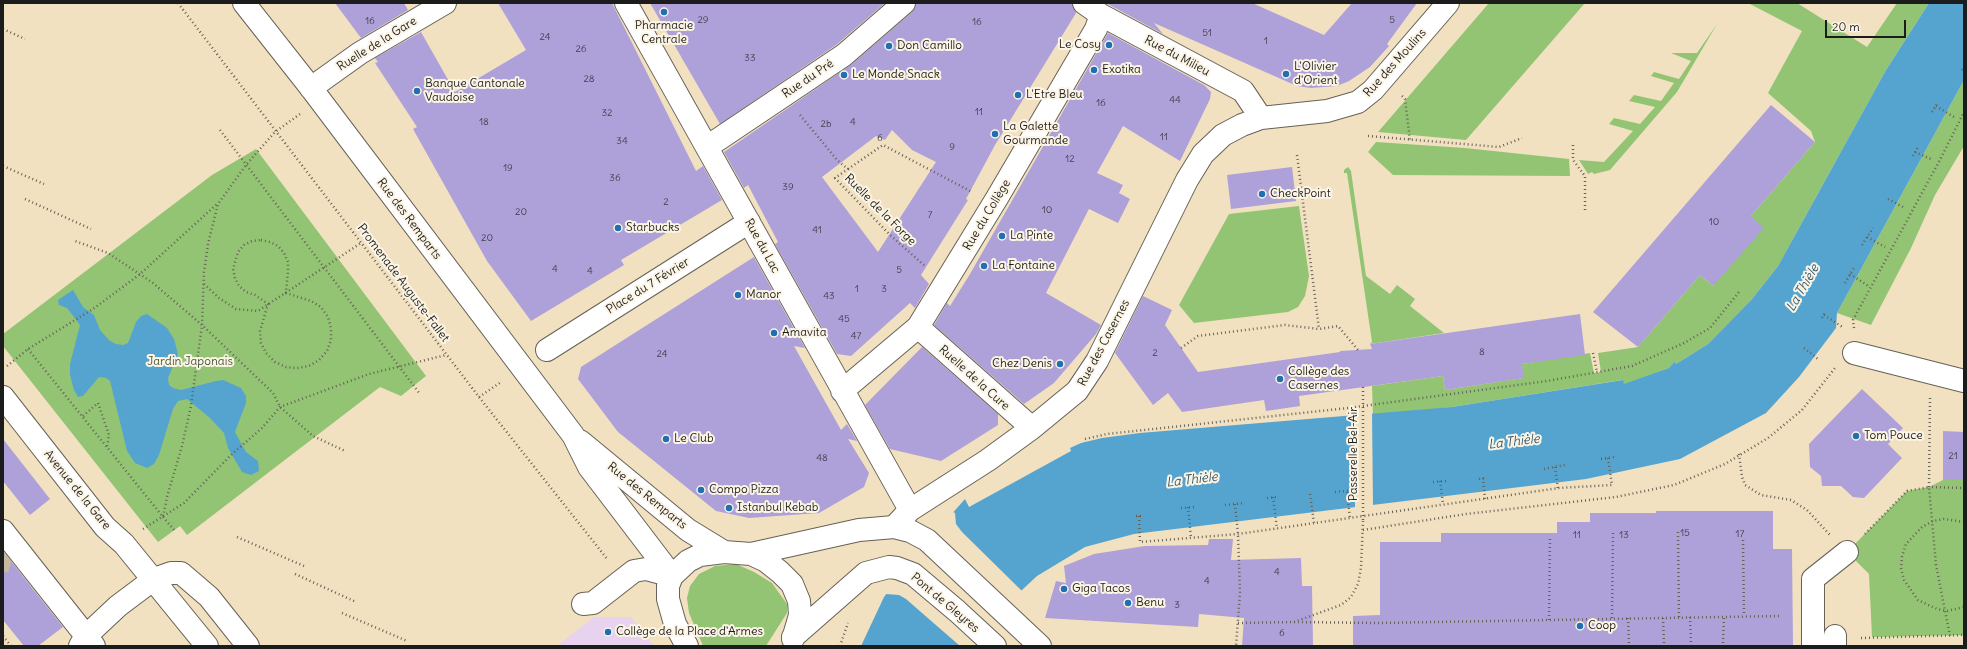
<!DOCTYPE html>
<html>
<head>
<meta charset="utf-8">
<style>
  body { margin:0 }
  #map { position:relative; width:1967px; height:649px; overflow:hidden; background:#f1e1c1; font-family:Delius,sans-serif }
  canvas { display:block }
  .frame { position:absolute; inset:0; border:4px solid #1c1c1c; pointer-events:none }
  .scale { position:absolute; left:1825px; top:20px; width:81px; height:18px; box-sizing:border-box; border:2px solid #1c1c1c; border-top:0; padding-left:5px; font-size:12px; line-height:14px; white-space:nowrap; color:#1c1c1c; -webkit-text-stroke:3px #fcf5e5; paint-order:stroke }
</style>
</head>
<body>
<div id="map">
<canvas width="1967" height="649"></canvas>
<div class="frame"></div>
<div class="scale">20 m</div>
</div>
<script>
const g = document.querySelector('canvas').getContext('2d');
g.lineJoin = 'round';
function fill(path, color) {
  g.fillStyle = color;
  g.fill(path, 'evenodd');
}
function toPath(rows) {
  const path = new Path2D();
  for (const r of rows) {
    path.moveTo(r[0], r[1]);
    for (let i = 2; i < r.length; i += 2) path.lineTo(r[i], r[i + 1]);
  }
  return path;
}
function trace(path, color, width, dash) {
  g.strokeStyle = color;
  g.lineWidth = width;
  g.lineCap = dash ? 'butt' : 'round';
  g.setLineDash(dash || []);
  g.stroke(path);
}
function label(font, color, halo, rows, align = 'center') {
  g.font = font + ' Delius,sans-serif';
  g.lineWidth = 4;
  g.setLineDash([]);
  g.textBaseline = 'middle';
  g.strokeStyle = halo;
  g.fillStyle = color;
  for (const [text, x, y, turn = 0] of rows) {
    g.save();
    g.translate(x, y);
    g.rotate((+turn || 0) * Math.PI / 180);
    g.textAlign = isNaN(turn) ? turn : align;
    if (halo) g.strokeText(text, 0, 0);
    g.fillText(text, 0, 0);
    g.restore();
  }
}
fill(toPath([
  [594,617,631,617,654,646,557,646]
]), '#e7d2ef');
fill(toPath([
  [1489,3,1585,3,1466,140,1378,132],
  [1748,3,1797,3,1867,47,1897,3,1929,3,1886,70,1778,266,1752,299,1708,344,1676,364,1675,361,1669,368,1624,385,1622,380,1452,407,1373,417,1372,386,1443,376,1445,390,1523,378,1522,364,1590,353,1594,373,1601,372,1598,353,1638,347,1700,275,1713,286,1751,216,1815,142,1811,131,1768,93,1802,31],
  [1717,24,1677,92,1610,170,1594,174,1592,172,1588,174,1579,160,1604,162,1633,131,1609,124,1614,118,1640,124,1655,107,1629,101,1634,95,1661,101,1674,83,1651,76,1654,72,1679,79,1691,61,1671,53,1697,53],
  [1964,80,1964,146,1935,195,1911,248,1871,325,1837,313],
  [1376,142,1465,148,1569,159,1570,176,1393,175,1368,152],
  [256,149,426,376,401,396,380,387,187,535,180,526,158,542,3,346,3,334,212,175],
  [1348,167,1351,171,1366,276,1390,294,1397,285,1415,299,1410,306,1444,333,1370,344,1372,342,1347,173,1344,173,1344,170],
  [1299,206,1309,276,1305,296,1298,307,1288,312,1194,323,1179,305,1229,214],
  [1943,480,1964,480,1964,635,1872,637,1869,574,1847,552,1907,491,1929,487],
  [736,564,754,572,772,583,787,604,787,613,766,646,703,646,689,613,687,598,690,586,699,574,715,566]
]), '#93c474');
fill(toPath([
  [1929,3,1964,3,1964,80,1837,313,1836,328,1799,377,1766,413,1680,459,1586,479,1134,534,1085,547,1037,576,992,618,973,646,861,646,884,597,933,535,965,499,969,507,1071,451,1070,448,1081,443,1102,438,1140,433,1452,407,1623,380,1624,384,1669,368,1675,361,1676,364,1708,344,1752,299,1778,266,1886,70],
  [73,290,83,307,94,315,100,330,110,341,116,344,123,345,128,343,136,322,141,316,147,314,167,328,174,339,178,354,168,378,169,385,173,388,181,390,216,381,223,380,241,388,246,396,246,403,235,432,246,452,258,461,259,471,251,475,242,472,228,448,224,433,210,418,187,399,178,401,173,409,159,455,154,464,147,468,135,463,127,451,110,381,106,378,99,377,83,396,78,397,74,390,70,375,70,364,80,325,67,308,59,305,58,300]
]), '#55a4cf');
fill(toPath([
  [1372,412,1373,507,1355,509,1354,413],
  [951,511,955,513,956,524,962,532,1023,592,994,619,976,646,960,646,906,599,899,595,886,594,886,592,931,534]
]), '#f1e1c1');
fill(toPath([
  [335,3,404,3,408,10,361,38],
  [498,3,612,3,696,171,703,166,722,200,621,260,624,265,531,321,487,261,413,129,417,127,375,63,378,62,375,58,421,32,455,92,526,50],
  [650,3,885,3,836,45,720,124],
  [916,3,1072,3,1076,13,995,145,966,199,968,200,921,275,929,284,915,308,910,303,851,356,837,354,775,244,778,242,748,185,744,188,724,152,852,64,912,12],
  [892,130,912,150,936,162,878,252,822,177,876,136,885,140],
  [1106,3,1252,3,1324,35,1352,3,1417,3,1387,44,1389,46,1370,67,1349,81,1337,86,1311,88,1297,86,1154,23,1163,34],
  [1108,33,1204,85,1211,92,1210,99,1180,161,1123,126,1097,173,1123,185,1119,193,1130,199,1118,223,1089,209,1046,293,1101,325,1096,334,1054,383,1024,404,934,325,947,303,950,306,970,274],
  [1771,105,1815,142,1751,216,1764,228,1713,286,1700,275,1638,347,1593,312],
  [1292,167,1296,201,1231,209,1227,175],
  [754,257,805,348,794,346,841,430,847,424,857,441,848,439,869,473,864,487,819,513,749,518,716,511,618,432,578,379,581,367],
  [1143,296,1172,310,1165,325,1198,372,1340,352,1340,351,1372,349,1370,344,1580,314,1585,355,1522,364,1524,378,1445,390,1443,376,1299,396,1300,406,1266,411,1264,400,1182,412,1168,393,1153,405,1115,353],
  [922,347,998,414,998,425,941,461,890,449,865,405],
  [1862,389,1903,428,1888,444,1902,458,1864,498,1853,497,1841,486,1822,486,1821,476,1810,467,1809,444],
  [1943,431,1964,432,1964,480,1943,480],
  [3,439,50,499,30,515,3,481],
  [1656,511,1773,511,1773,549,1792,549,1793,646,1353,646,1353,616,1380,615,1380,542,1441,542,1441,533,1557,533,1557,522,1590,522,1590,513,1656,513],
  [1209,539,1233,539,1231,560,1301,558,1302,586,1312,586,1313,646,1242,646,1244,618,1199,614,1198,627,1045,618,1056,581,1066,583,1064,566,1094,554,1145,546,1208,545],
  [3,551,63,627,38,646,24,646,3,620]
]), '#aea0d8');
trace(toPath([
  [3,560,11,562]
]), '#c6baa0', 22, [22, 11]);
const minor = toPath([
  [626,3,910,510],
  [1084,3,1101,15,1243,91,1261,118],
  [311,88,360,53,445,3],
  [707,147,844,55,904,3],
  [918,327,1032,428],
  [547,350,749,222],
  [1854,353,1964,381],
  [842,391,918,327,997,198,1096,29,1101,15],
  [3,397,105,527,124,544,207,646],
  [894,527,910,510,988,460,1032,428,1077,391,1097,361,1187,180,1203,154,1223,135,1242,125,1261,118,1327,111,1358,102,1373,90,1448,3],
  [3,531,94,646],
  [583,604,593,603,634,571,646,569,672,576],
  [1835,636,1835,646],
  [80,646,86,636,118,606,154,579,171,573,181,573,209,597,248,646],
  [1813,646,1813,579,1847,552]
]);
const major = toPath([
  [244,3,311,88,573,435,589,467,672,576],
  [580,441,688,530,724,552],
  [751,554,766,561,780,572,792,584,799,601,800,615,793,639],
  [793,637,866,573,889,567,897,568,913,574,957,611,995,646],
  [687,646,675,624,668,599,668,586,672,576,688,561,700,555,724,552,751,554,859,530,894,527,910,531,927,540,1040,646]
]);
trace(minor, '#676156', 24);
trace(major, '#676156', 24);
trace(toPath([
  [178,3,479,397,608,560],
  [3,29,25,39],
  [1962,70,1964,67],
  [1402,96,1405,99,1410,140],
  [1936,106,1954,117],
  [1932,112,1938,102],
  [300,114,275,132,246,165,218,204,208,244,204,272,202,325,273,393,280,407,313,436,345,451],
  [800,115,838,161,848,169,835,178,890,235,925,266],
  [220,130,420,394],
  [1368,136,1499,147,1522,138],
  [1573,145,1573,160,1585,176,1585,211],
  [1915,152,1933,160],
  [1297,155,1319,329],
  [1913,156,1918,147],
  [3,166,44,184],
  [848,169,883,145,972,192],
  [25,199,91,229],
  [1888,199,1903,207],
  [1867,237,1885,247],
  [261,240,270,242,278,246,284,253,288,262,288,271,286,293,311,301,321,307,328,317,331,328,331,340,327,351,319,360,309,366,297,368,286,367,275,362,266,353,261,343,260,331,268,304,255,295,246,292,239,286,235,278,233,269,238,252,244,245,252,241,261,240],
  [1862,245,1873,228],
  [1850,274,1870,287],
  [1845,283,1855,266],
  [204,284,219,298,236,309,258,311,361,243],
  [1824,315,1844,328],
  [1822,318,1826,311],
  [1854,328,1853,320,1942,156,1964,112],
  [1181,348,1198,336,1285,325,1319,329,1338,326,1358,350],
  [1804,348,1819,360],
  [28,349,163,517,167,497,182,446,191,406,202,325,153,283,108,253,75,241],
  [1593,353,1597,372],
  [7,366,28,349,93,309,139,275,217,204],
  [479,397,501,382],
  [1930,398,1929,487,1964,488],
  [83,416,98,403,109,435,107,447],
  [1085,439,1107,434,1348,408,1547,381,1632,366,1684,343,1710,328,1739,292],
  [1739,454,1742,477,1745,485,1761,495,1791,500,1807,510,1830,535],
  [1601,459,1614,457],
  [1555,467,1558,489],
  [1544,469,1565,465],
  [1483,478,1485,499],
  [1479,479,1487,478],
  [1440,481,1443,504],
  [1433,482,1446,481],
  [1335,492,1356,490],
  [1347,492,1350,518],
  [1310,494,1314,523],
  [1273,497,1277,529],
  [1267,498,1278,497],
  [1235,504,1238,534,1240,593,1236,646],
  [1225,505,1245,503],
  [1188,507,1191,538],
  [1181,508,1195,507],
  [1136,516,1142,516],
  [1139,516,1140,542,1238,534,1559,488,1612,485,1608,458],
  [163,517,175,531],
  [1964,522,1944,519,1933,521,1922,527,1906,544,1902,557,1901,568,1904,580,1918,600,1937,609,1947,611,1964,607],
  [143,529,184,503,231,455,262,428,280,407,369,374,446,355],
  [1363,530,1466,514,1616,497,1674,485,1725,464,1768,438,1802,410,1835,368],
  [1678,532,1679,618],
  [1865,534,1907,491,1929,487,1936,565,1950,636],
  [237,537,304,566],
  [1743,540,1744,616],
  [295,574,356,602],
  [342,613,407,641],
  [1690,617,1691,643],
  [1612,618,1613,533],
  [1628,618,1629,644],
  [1663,618,1664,644],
  [1549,620,1550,536],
  [1294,622,1378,623,1779,616],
  [1238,623,1294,622,1341,605,1351,597,1358,584,1361,568,1363,521],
  [3,636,11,646],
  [1861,638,1964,635],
  [1723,643,1724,616],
  [840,646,848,623]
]), '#676156', 2.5, [1, 3]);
trace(minor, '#fff', 22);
trace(major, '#fff', 22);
trace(toPath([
  [1363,387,1363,521]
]), '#676156', 2.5, [1, 3]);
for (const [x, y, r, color] of [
  [664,12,4,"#1f6fb2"],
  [1109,45,4,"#1f6fb2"],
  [889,46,4,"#1f6fb2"],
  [1094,70,4,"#1f6fb2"],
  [1286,74,4,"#1f6fb2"],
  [844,75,4,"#1f6fb2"],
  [417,91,4,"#1f6fb2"],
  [1018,95,4,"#1f6fb2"],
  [995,134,4,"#1f6fb2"],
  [1262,194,4,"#1f6fb2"],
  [618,228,4,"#1f6fb2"],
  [1002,236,4,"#1f6fb2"],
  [984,266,4,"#1f6fb2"],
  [738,295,4,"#1f6fb2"],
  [774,333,4,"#1f6fb2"],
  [1060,364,4,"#1f6fb2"],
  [1280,379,4,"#1f6fb2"],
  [1856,436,4,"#1f6fb2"],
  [666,439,4,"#1f6fb2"],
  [701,490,4,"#1f6fb2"],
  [729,508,4,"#1f6fb2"],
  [1064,589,4,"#1f6fb2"],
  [1128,603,4,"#1f6fb2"],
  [1580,626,4,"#1f6fb2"],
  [608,632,4,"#1f6fb2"]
]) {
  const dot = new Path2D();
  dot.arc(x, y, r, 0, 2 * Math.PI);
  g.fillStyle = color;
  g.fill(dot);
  trace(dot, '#fcf5e5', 1.5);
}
label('10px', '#403d4b', null, [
  ["29",703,20],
  ["5",1392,20],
  ["16",370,21],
  ["16",977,22],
  ["51",1207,33],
  ["24",545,37],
  ["1",1266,41],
  ["26",581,49],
  ["33",750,58],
  ["28",589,79],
  ["44",1175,100],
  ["16",1101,103],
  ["11",979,112],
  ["32",607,113],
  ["18",484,122],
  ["4",853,122],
  ["2b",826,124],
  ["11",1164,137],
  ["6",880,138],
  ["34",622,141],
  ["9",952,147],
  ["12",1070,159],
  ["19",508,168],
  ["36",615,178],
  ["39",788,187],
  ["2",666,202],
  ["10",1047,210],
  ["20",521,212],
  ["7",930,215],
  ["10",1714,222],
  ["41",817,230],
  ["20",487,238],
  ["4",555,269],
  ["5",899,270],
  ["4",590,271],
  ["1",857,289],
  ["3",884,289],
  ["43",829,296],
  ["45",844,319],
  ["47",856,336],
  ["8",1482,352],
  ["2",1155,353],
  ["24",662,354],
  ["21",1953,456],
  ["48",822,458],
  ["15",1685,533],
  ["17",1740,534],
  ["11",1577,535],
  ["13",1624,535],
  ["4",1277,572],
  ["4",1207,581],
  ["3",1177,605],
  ["6",1282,633]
]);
label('12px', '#1c1c1c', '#fcf5e5', [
  ["Pharmacie",664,26,"center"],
  ["Centrale",664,40,"center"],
  ["Le Cosy",1101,45,"right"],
  ["Don Camillo",897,46],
  ["L'Olivier",1294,67],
  ["d'Orient",1294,81],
  ["Exotika",1102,70],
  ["Le Monde Snack",852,75],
  ["Banque Cantonale",425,84],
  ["Vaudoise",425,98],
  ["L'Etre Bleu",1026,95],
  ["La Galette",1003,127],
  ["Gourmande",1003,141],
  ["CheckPoint",1270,194],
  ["Starbucks",626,228],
  ["La Pinte",1010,236],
  ["La Fontaine",992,266],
  ["Manor",746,295],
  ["Amavita",782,333],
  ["Chez Denis",1052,364,"right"],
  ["Collège des",1288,372],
  ["Casernes",1288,386],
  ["Tom Pouce",1864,436],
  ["Le Club",674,439],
  ["Compo Pizza",709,490],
  ["Istanbul Kebab",737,508],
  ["Giga Tacos",1072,589],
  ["Benu",1136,603],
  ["Coop",1588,626],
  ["Collège de la Place d'Armes",616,632]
], 'left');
label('12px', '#1c1c1c', '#fcf5e5', [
  ["Ruelle de la Gare",377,44,-32],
  ["Rue du Milieu",1177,56,28],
  ["Rue des Moulins",1395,63,-48],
  ["Rue du Pré",808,79,-34],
  ["Ruelle de la Forge",880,210,45],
  ["Rue du Collège",987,215,-59],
  ["Rue des Remparts",409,219,53],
  ["Rue du Lac",762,246,61],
  ["Promenade Auguste-Fallet",403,283,53],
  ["Place du 7 Février",648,286,-32],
  ["Rue des Casernes",1104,343,-62],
  ["Ruelle de la Cure",974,378,42],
  ["Passerelle Bel-Air",1354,454,-90],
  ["Avenue de la Gare",77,490,51],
  ["Rue des Remparts",647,496,39],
  ["Pont de Gleyres",945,603,40]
]);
label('12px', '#46573b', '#fcf5e5', [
  ["Jardin Japonais",190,362]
]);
label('italic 13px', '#36596d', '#fcf5e5', [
  ["La Thièle",1803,288,-60],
  ["La Thièle",1514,442,-7],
  ["La Thièle",1192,480,-7]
]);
</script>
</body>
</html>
